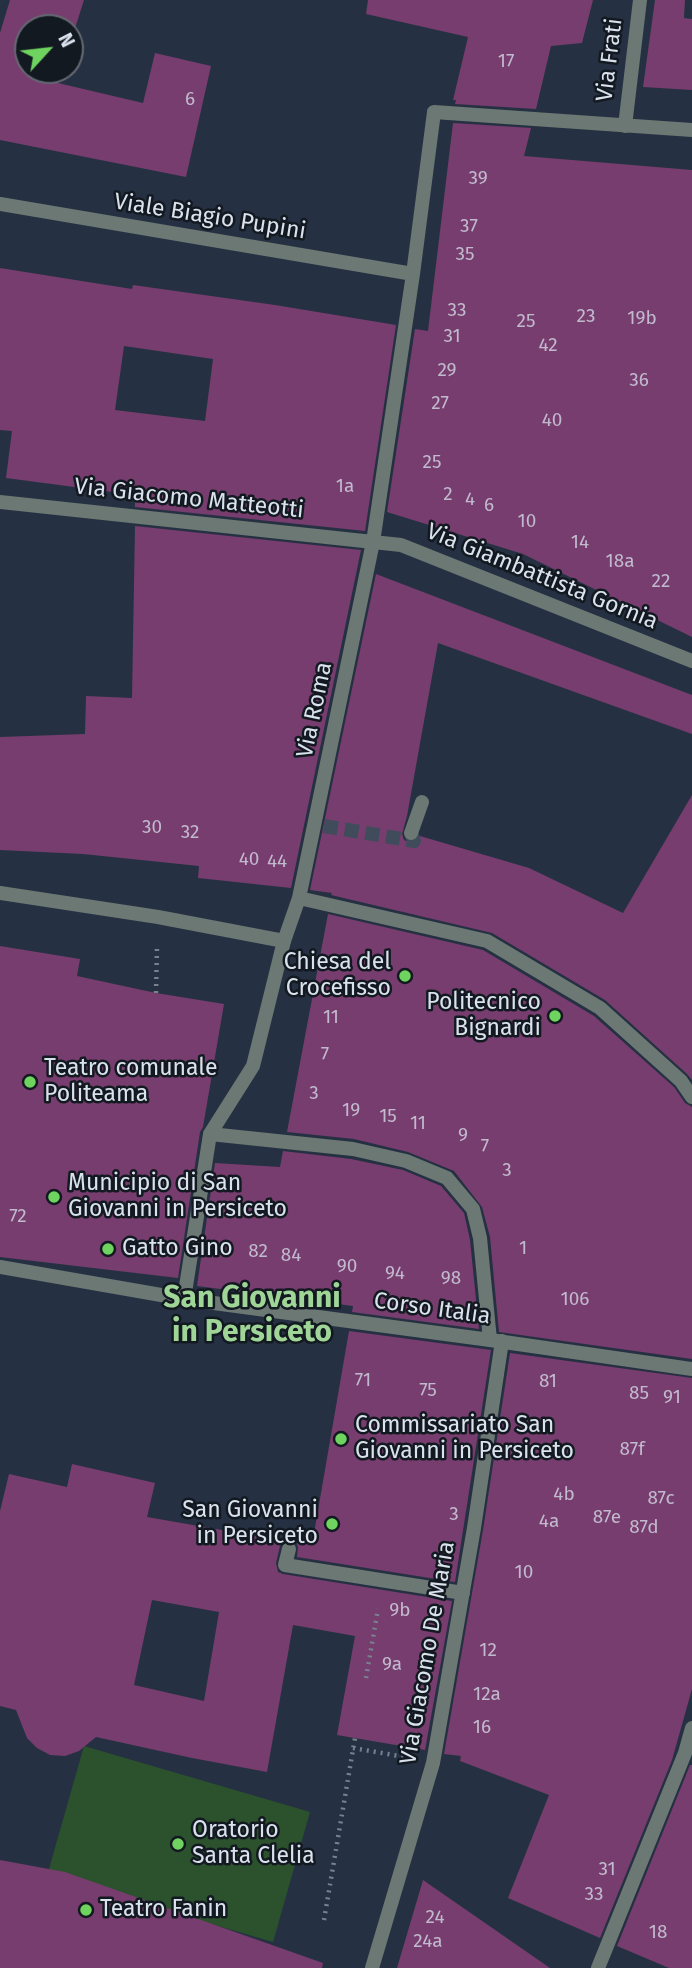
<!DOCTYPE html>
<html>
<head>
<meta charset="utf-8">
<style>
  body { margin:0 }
  #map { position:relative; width:692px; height:1968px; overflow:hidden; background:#253142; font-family:"Fira Sans",sans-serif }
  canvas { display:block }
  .north { position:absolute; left:14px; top:14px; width:70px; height:70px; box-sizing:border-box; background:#131920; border:2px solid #636972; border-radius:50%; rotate:63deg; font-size:19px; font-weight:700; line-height:28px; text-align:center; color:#dae2ed }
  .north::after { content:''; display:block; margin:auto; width:24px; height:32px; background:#6fd360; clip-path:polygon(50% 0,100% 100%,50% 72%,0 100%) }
</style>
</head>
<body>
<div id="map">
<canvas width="692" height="1968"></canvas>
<div class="north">N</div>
</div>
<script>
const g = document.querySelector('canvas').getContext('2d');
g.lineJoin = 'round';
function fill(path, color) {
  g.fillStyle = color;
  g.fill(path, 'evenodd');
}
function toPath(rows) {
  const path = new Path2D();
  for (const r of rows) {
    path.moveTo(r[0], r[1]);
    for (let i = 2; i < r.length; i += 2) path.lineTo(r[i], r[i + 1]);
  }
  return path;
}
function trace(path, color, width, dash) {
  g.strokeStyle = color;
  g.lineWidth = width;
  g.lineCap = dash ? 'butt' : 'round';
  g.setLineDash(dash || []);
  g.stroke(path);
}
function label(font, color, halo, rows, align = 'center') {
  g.font = font + ' "Fira Sans",sans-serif';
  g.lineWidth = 5;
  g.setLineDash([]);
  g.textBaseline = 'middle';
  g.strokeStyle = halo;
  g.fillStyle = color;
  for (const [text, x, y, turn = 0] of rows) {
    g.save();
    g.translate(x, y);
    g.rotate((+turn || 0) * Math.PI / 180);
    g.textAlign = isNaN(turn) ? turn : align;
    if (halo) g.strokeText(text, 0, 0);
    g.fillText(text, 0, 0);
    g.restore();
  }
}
fill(toPath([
  [84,1746,310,1812,273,1942,47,1876]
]), '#2c522d');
fill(toPath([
  [10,0,84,0,70,44,70,28,28,28,28,70,62,70,58,83,143,103,155,53,211,66,186,177,0,140,0,33],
  [368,0,593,0,582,43,551,46,536,109,455,104,456,100,453,100,468,37,366,14],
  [655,0,685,0,684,18,692,19,692,90,643,87],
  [453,123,531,128,524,156,692,170,692,637,523,554,387,512,415,329,428,331],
  [0,268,132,289,133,285,275,305,396,325,365,531,135,507,135,495,6,478,12,431,0,430],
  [124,346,213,359,205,421,115,410],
  [135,526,361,550,291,888,198,878,199,866,83,854,0,850,0,737,85,734,86,696,132,698],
  [376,574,692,695,692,734,438,643,407,816,402,834,404,840,408,842,417,841,420,836,529,868,623,913,692,795,692,1080,687,1074,605,1000,492,933,331,895,332,893,310,890],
  [328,914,483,950,594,1016,674,1087,685,1103,692,1107,692,1359,499,1332,490,1237,482,1207,454,1171,408,1152,354,1139,287,1132],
  [0,946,80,959,77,976,156,993,224,1004,203,1127,200,1132,178,1278,0,1257],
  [283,1151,351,1159,403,1170,441,1186,464,1213,470,1240,479,1329,352,1312,353,1306,197,1286,215,1163,280,1167],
  [349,1331,491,1350,455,1582,297,1557,298,1547,296,1542,312,1545],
  [510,1353,692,1378,692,1689,672,1760,600,1938,508,1898,549,1795,460,1761,461,1756,444,1754,483,1530],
  [72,1464,155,1483,147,1517,285,1541,280,1546,276,1563,278,1572,283,1574,452,1601,425,1750,337,1735,355,1636,293,1625,267,1772,192,1758,96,1737,79,1751,65,1756,50,1755,37,1748,27,1738,16,1710,0,1706,0,1511,9,1474,67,1487],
  [152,1600,219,1612,204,1701,134,1685],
  [690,1765,692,1765,692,1968,669,1968,617,1946],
  [0,1860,65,1872,323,1963,322,1968,0,1968],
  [423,1880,550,1968,397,1968]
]), '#773d6e');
trace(toPath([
  [324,826,414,841,411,833]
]), '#404c5c', 14, [14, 7]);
trace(toPath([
  [156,993,157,946],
  [366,1678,378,1609],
  [353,1748,405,1757],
  [324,1920,355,1738]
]), '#77818f', 4.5, [2, 5]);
trace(toPath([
  [289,1549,285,1565,463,1593]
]), '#6c7873', 14);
trace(toPath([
  [411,833,422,802],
  [0,1267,184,1299,490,1340,480,1238,473,1209,447,1178,406,1161,353,1149,210,1134],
  [184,1299,210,1134,253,1066,284,941]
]), '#6c7873', 14);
trace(toPath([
  [625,126,640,0],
  [0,204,413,274],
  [0,502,401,545,692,661],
  [0,893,158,917,284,941,299,898,373,542,413,274,434,112,692,130],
  [299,898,487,941,600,1008,681,1081,692,1097],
  [490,1340,692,1369],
  [372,1968,433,1763,474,1528,502,1341],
  [598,1968,685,1753,692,1728]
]), '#6c7873', 14);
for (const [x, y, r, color] of [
  [405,976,7,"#6fd360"],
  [555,1016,7,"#6fd360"],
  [30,1082,7,"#6fd360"],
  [54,1197,7,"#6fd360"],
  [108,1249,7,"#6fd360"],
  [341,1439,7,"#6fd360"],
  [332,1524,7,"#6fd360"],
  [178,1844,7,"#6fd360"],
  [86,1910,7,"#6fd360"]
]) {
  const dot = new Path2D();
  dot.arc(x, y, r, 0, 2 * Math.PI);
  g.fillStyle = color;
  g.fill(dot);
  trace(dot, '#131920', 2.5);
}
label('19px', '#c1b9cd', null, [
  ["17",506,62],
  ["6",190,100],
  ["39",478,179],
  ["37",469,227],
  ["35",465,255],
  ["33",457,311],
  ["23",586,317],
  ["19b",642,319],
  ["25",526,322],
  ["31",452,337],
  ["42",548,346],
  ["29",447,371],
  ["36",639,381],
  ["27",440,404],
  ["40",552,421],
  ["25",432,463],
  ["1a",345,487],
  ["2",448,495],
  ["4",470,500],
  ["6",489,506],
  ["10",527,522],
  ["14",580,543],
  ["18a",620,562],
  ["22",661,582],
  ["30",152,828],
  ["32",190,833],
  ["40",249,860],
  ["44",277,862],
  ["11",331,1018],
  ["7",325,1055],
  ["3",314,1094],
  ["19",351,1111],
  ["15",388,1117],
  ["11",418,1124],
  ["9",463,1136],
  ["7",485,1147],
  ["3",507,1171],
  ["72",18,1217],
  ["1",523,1249],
  ["82",258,1252],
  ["84",291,1256],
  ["90",347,1267],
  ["94",395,1274],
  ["98",451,1279],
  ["106",575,1300],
  ["71",363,1381],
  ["81",548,1382],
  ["75",428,1391],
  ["85",639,1394],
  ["91",672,1398],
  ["87f",632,1450],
  ["4b",564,1495],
  ["87c",661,1499],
  ["3",454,1515],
  ["87e",607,1518],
  ["4a",549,1522],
  ["87d",644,1528],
  ["10",524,1573],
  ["9b",400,1611],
  ["12",488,1651],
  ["9a",392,1665],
  ["12a",487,1695],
  ["16",482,1728],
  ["31",607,1870],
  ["33",594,1895],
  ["24",435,1918],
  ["18",658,1933],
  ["24a",428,1942]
]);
label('23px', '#dae2ed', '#131920', [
  ["Via Frati",610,60,-83],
  ["Viale Biagio Pupini",210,217,9],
  ["Via Giacomo Matteotti",189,499,6],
  ["Via Giambattista Gornia",542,577,22],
  ["Via Roma",315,710,-78],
  ["Corso Italia",432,1309,8],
  ["Via Giacomo De Maria",428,1653,-80]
]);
label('23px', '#dae2ed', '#131920', [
  ["Chiesa del",391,963,"right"],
  ["Crocefisso",391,989,"right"],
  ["Politecnico",541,1003,"right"],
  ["Bignardi",541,1029,"right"],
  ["Teatro comunale",44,1069],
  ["Politeama",44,1095],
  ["Municipio di San",68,1184],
  ["Giovanni in Persiceto",68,1210],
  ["Gatto Gino",122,1249],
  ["Commissariato San",355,1426],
  ["Giovanni in Persiceto",355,1452],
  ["San Giovanni",318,1511,"right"],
  ["in Persiceto",318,1537,"right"],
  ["Oratorio",192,1831],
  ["Santa Clelia",192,1857],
  ["Teatro Fanin",100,1910]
], 'left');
label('bold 30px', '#a0d598', '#131920', [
  ["San Giovanni",252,1299],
  ["in Persiceto",252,1333]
]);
</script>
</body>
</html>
